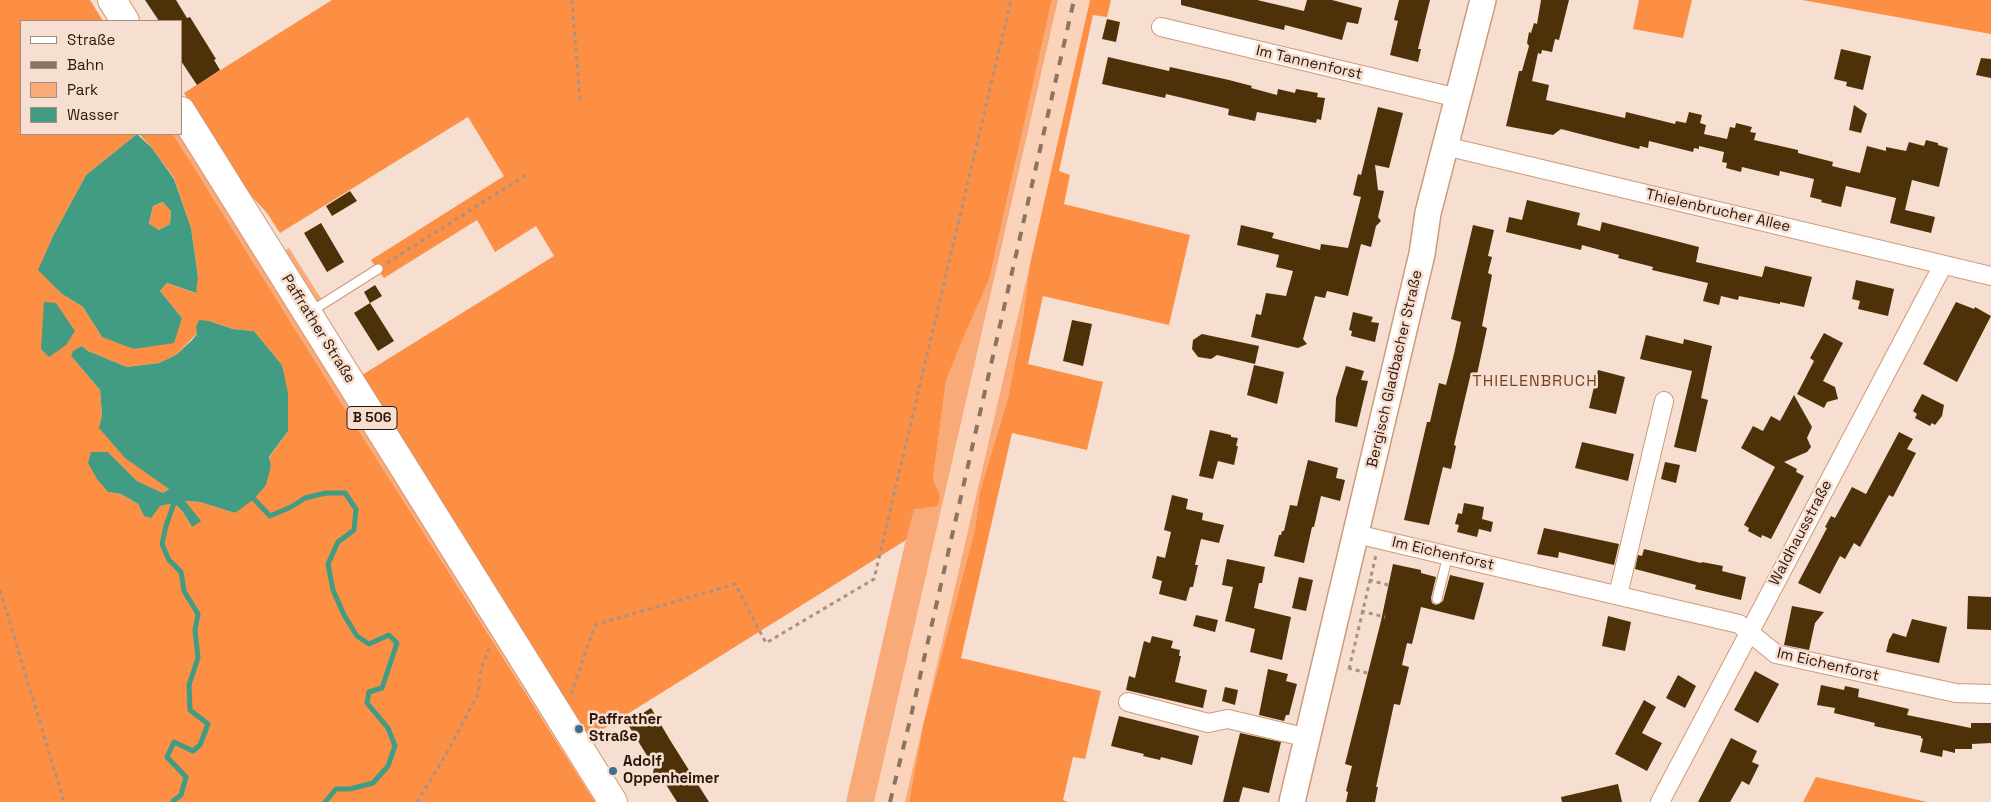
<!DOCTYPE html>
<html>
<head>
<meta charset="utf-8">
<style>
  body { margin:0 }
  #map { position:relative; width:1991px; height:802px; overflow:hidden; background:#f6ded0; font-family:"Space Grotesk",sans-serif }
  canvas { display:block }
  .legend { position:absolute; left:20px; top:20px; width:162px; height:115px; box-sizing:border-box; background:#f6ded0; border:1px solid #a58e80; margin:0; padding:6px 9px; list-style:none; font-size:15px; color:#2b1609 }
  .legend li { display:flex; align-items:center; gap:10px; height:25px }
  .legend b { width:25px; border:1px solid #a58e80 }
</style>
</head>
<body>
<div id="map">
<canvas width="1991" height="802"></canvas>
<ul class="legend">
<li><b style="height:6px;background:#fff"></b>Straße</li>
<li><b style="height:6px;background:#8a7466"></b>Bahn</li>
<li><b style="height:14px;background:#f9aa79"></b>Park</li>
<li><b style="height:14px;background:#419c83"></b>Wasser</li>
</ul>
</div>
<script>
const g = document.querySelector('canvas').getContext('2d');
g.lineJoin = 'round';
function fill(path, color) {
  g.fillStyle = color;
  g.fill(path, 'evenodd');
}
function toPath(rows) {
  const path = new Path2D();
  for (const r of rows) {
    path.moveTo(r[0], r[1]);
    for (let i = 2; i < r.length; i += 2) path.lineTo(r[i], r[i + 1]);
  }
  return path;
}
function trace(path, color, width, dash) {
  g.strokeStyle = color;
  g.lineWidth = width;
  g.lineCap = dash ? 'butt' : 'round';
  g.setLineDash(dash || []);
  g.stroke(path);
}
function label(font, color, halo, rows, align = 'center') {
  g.font = font + ' "Space Grotesk",sans-serif';
  g.lineWidth = 5;
  g.setLineDash([]);
  g.textBaseline = 'middle';
  g.strokeStyle = halo;
  g.fillStyle = color;
  for (const [text, x, y, turn = 0] of rows) {
    g.save();
    g.translate(x, y);
    g.rotate((+turn || 0) * Math.PI / 180);
    g.textAlign = isNaN(turn) ? turn : align;
    if (halo) g.strokeText(text, 0, 0);
    g.fillText(text, 0, 0);
    g.restore();
  }
}
fill(toPath([
  [1058,0,1090,0,997,408,905,802,874,802]
]), '#fbd3bb');
fill(toPath([
  [1052,0,1058,0,874,802,846,802,913,508,940,495,933,479,946,381,962,341,989,280],
  [173,134,181,134,591,792,596,802,335,393],
  [289,248,322,300,314,302,280,254],
  [1030,264,1022,325,1008,398,980,491,975,529,923,724,909,802,905,802]
]), '#f9aa79');
fill(toPath([
  [0,0,90,0,103,21,21,21,21,134,137,134,86,175,53,236,39,270,62,294,83,307,102,337,182,318,160,291,167,283,195,293,198,277,191,228,174,178,152,148,139,134,173,134,335,393,595,802,0,802],
  [209,321,233,329,254,331,282,365,288,431,269,458,271,466,235,513,200,502,184,501,192,527,183,512,174,503,160,506,144,516,138,504,121,494,108,492,108,452,137,481,163,493,169,489,158,480,102,416,100,390,71,356,82,346,88,351,127,367,159,363,176,355],
  [332,0,1052,0,989,280,962,341,946,381,933,479,940,495,938,506,914,509,906,540,589,738,362,375,554,256,536,226,495,252,477,220,384,278,371,260,504,176,468,117,280,233,267,213,246,190,184,93],
  [1090,0,1111,0,1107,17,1093,15,1059,171,1070,175,1064,204,1190,235,1169,325,1043,296,1028,364,1103,382,1087,450,1012,433,961,658,1101,691,1085,759,1073,757,1063,800,1068,802,909,802,923,725,975,529,980,491,1008,398,1022,325,1030,264],
  [1639,0,1692,0,1683,38,1633,29],
  [1802,0,1991,0,1991,34],
  [164,202,171,211,170,224,159,230,149,225,153,206],
  [1816,777,1927,802,1803,802]
]), '#fc8f44');
fill(toPath([
  [137,134,152,148,174,179,191,228,198,277,196,293,167,283,160,291,182,318,174,343,134,349,102,337,83,307,62,294,38,270,53,236,86,175],
  [163,202,171,211,170,224,159,230,149,224,153,206],
  [44,302,56,303,75,331,66,345,49,357,41,349],
  [199,320,209,321,233,329,254,331,282,365,288,393,288,431,269,457,271,466,266,485,254,499,235,513,200,502,185,501,201,521,192,527,183,512,174,503,160,506,151,518,144,516,138,504,121,494,108,492,97,479,88,463,91,452,108,452,137,481,163,493,169,489,125,458,99,428,102,416,100,390,71,356,73,351,82,346,88,351,127,367,159,363,176,355,192,340,197,334,196,327]
]), '#419c83');
trace(toPath([
  [254,499,270,516,291,507,305,498,326,493,345,493,356,509,354,530,338,542,328,564,333,590,344,615,357,636,369,644,389,635,397,643,382,688,369,692,367,703,388,728,395,746,388,766,373,783,350,789,336,789,325,802],
  [174,802,173,801,181,795,186,777,167,757,174,742,193,751,200,745,208,724,190,710,189,685,198,658,195,630,198,614,184,591,181,572,169,560,162,544,166,526,174,503]
]), '#419c83', 5);
fill(toPath([
  [145,0,176,0,187,18,190,17,216,59,214,60,220,70,197,85,181,61,182,21,159,21],
  [1181,0,1257,0,1304,11,1307,0,1332,0,1362,8,1358,24,1347,22,1342,40,1285,25,1284,30,1181,5],
  [1399,0,1430,0,1418,49,1421,49,1418,62,1390,55,1398,21,1394,20],
  [1541,0,1569,0,1559,40,1555,39,1552,52,1542,50,1541,54,1538,53,1532,81,1549,85,1546,100,1625,118,1626,112,1675,124,1676,121,1686,123,1689,112,1702,115,1700,123,1706,125,1704,134,1727,139,1730,127,1735,128,1736,123,1752,127,1750,132,1756,133,1754,140,1798,150,1798,153,1833,162,1832,166,1860,173,1867,146,1886,151,1886,147,1906,151,1909,142,1924,146,1926,140,1938,143,1938,145,1948,148,1939,187,1912,180,1905,210,1935,217,1931,233,1890,223,1896,198,1846,186,1841,207,1821,202,1822,200,1810,197,1814,179,1780,171,1779,176,1742,167,1741,172,1726,168,1727,163,1722,162,1724,152,1699,146,1699,149,1694,148,1693,152,1649,141,1648,148,1640,146,1639,149,1561,129,1553,135,1506,126,1519,71,1522,71,1529,46,1527,43,1529,32,1531,33,1534,23,1537,24],
  [1107,19,1120,22,1116,42,1102,39],
  [1841,49,1871,56,1863,90,1846,86,1847,82,1834,79],
  [1108,57,1169,71,1170,67,1229,80,1252,86,1251,88,1277,95,1278,89,1295,93,1296,89,1318,93,1317,97,1325,98,1321,120,1317,119,1316,123,1257,112,1255,121,1228,115,1229,109,1166,94,1165,98,1102,84],
  [1981,58,1991,59,1991,78,1976,75],
  [1854,105,1867,114,1861,133,1849,130],
  [1378,107,1403,113,1389,168,1375,165,1378,190,1384,191,1378,217,1381,221,1376,226,1371,247,1361,244,1348,296,1327,291,1325,298,1315,296,1303,339,1307,344,1298,348,1251,337,1256,314,1261,315,1266,293,1286,296,1293,271,1276,267,1279,255,1237,245,1241,225,1274,233,1272,238,1320,250,1321,244,1348,248,1361,197,1353,195,1358,174,1361,175],
  [350,191,357,201,332,216,326,206],
  [1527,200,1580,213,1577,225,1600,231,1602,222,1699,247,1696,262,1762,277,1765,266,1812,277,1804,307,1780,302,1780,304,1739,296,1738,300,1721,296,1719,305,1703,301,1708,283,1652,270,1653,267,1618,258,1619,255,1582,245,1581,250,1506,232,1509,217,1522,220],
  [321,223,344,262,327,272,304,233],
  [1473,225,1494,230,1488,256,1492,257,1488,273,1492,275,1482,326,1487,328,1476,379,1470,377,1454,445,1456,446,1451,469,1443,467,1429,525,1404,520,1427,422,1430,422,1439,383,1446,385,1454,354,1461,322,1451,319],
  [1856,280,1894,289,1888,316,1858,309,1860,301,1852,299],
  [375,285,382,296,370,303,394,341,378,351,354,313,370,303,364,292],
  [1956,302,1974,309,1975,307,1991,316,1957,382,1923,364],
  [1353,312,1373,317,1371,322,1379,323,1375,342,1351,336,1352,331,1349,330],
  [1072,320,1092,324,1083,366,1063,361],
  [1824,333,1843,343,1823,381,1835,387,1838,399,1827,402,1824,408,1797,394,1814,361,1810,358],
  [1202,334,1259,346,1255,364,1217,355,1211,359,1198,357,1192,349,1193,340],
  [1646,335,1683,344,1684,339,1712,346,1701,398,1708,400,1696,452,1674,447,1692,371,1640,359],
  [1254,365,1284,372,1277,404,1247,395],
  [1346,366,1364,371,1361,380,1368,381,1357,427,1335,422,1336,398],
  [1598,370,1625,377,1616,414,1589,408],
  [1922,394,1944,405,1942,416,1935,425,1932,423,1930,426,1915,418,1917,414,1913,411],
  [1794,395,1812,427,1807,438,1811,447,1807,452,1784,462,1797,469,1796,472,1804,476,1771,539,1762,535,1761,538,1748,531,1749,528,1744,525,1775,467,1741,448,1753,426,1763,431,1771,416,1780,421],
  [1210,430,1231,435,1231,437,1238,438,1236,446,1238,446,1234,465,1218,461,1213,479,1199,476],
  [1899,432,1913,439,1907,449,1916,453,1893,497,1889,495,1860,547,1854,543,1845,559,1840,556,1820,594,1798,583,1827,528,1825,527,1831,516,1835,518,1852,487,1866,494],
  [1582,442,1634,454,1628,481,1575,468],
  [1308,460,1338,468,1336,478,1345,480,1340,501,1321,496,1314,527,1312,527,1304,563,1274,556,1279,535,1281,535,1282,531,1284,531,1290,505,1297,506],
  [1665,462,1680,465,1676,483,1661,479],
  [1172,495,1188,499,1186,509,1203,513,1202,520,1224,525,1219,543,1201,539,1195,565,1198,565,1193,587,1190,587,1186,601,1159,594,1162,581,1152,578,1157,556,1165,558,1171,532,1164,530],
  [1464,503,1484,507,1482,519,1493,522,1491,532,1479,529,1477,537,1457,532,1459,525,1455,524,1458,513,1462,514],
  [1544,528,1619,544,1614,565,1559,552,1558,558,1537,554],
  [1644,549,1701,563,1702,562,1723,566,1722,571,1746,577,1741,600,1695,589,1696,585,1635,569,1638,555,1642,556],
  [1227,559,1265,567,1262,583,1259,583,1254,608,1291,617,1282,660,1250,652,1255,629,1225,621,1233,587,1222,585],
  [1393,564,1421,570,1421,573,1436,577,1431,598,1432,603,1436,605,1443,601,1450,575,1484,583,1474,620,1421,607,1412,644,1407,643,1402,665,1409,667,1400,705,1394,704,1376,787,1378,787,1375,802,1346,802,1348,792,1346,791,1352,766,1345,764,1381,621],
  [1299,577,1313,580,1306,611,1292,608],
  [1968,596,1991,597,1991,630,1967,629],
  [1792,606,1824,612,1815,623,1809,650,1784,645],
  [1196,615,1218,620,1215,632,1193,626],
  [1608,616,1631,622,1625,651,1602,646],
  [1912,619,1947,627,1939,663,1886,652,1889,640,1893,633,1906,637],
  [1152,636,1173,641,1171,648,1180,650,1179,656,1181,656,1175,682,1207,690,1203,708,1126,690,1129,676,1135,678,1144,641,1150,643],
  [1268,669,1288,674,1286,681,1297,684,1289,715,1286,715,1284,721,1259,715],
  [1755,671,1779,684,1758,723,1734,710],
  [1678,675,1696,686,1685,708,1666,698],
  [1821,685,1844,690,1845,686,1859,689,1858,697,1909,709,1907,715,1971,728,1971,723,1991,723,1991,743,1972,744,1972,749,1955,749,1955,753,1943,750,1942,757,1920,752,1923,739,1921,738,1921,736,1874,726,1875,723,1834,713,1835,708,1817,705],
  [1225,687,1238,690,1235,705,1222,701],
  [1644,700,1656,707,1642,733,1662,743,1647,771,1615,754],
  [651,708,670,740,709,802,677,802,660,775,653,774,654,767,627,723],
  [1119,716,1199,736,1192,765,1161,757,1160,760,1143,756,1144,754,1111,746],
  [1240,733,1281,742,1269,793,1243,787,1239,802,1223,802],
  [1731,738,1757,751,1752,762,1759,765,1749,785,1742,781,1730,802,1698,802],
  [1618,784,1622,802,1562,802,1561,797]
]), '#4d3209');
const service = toPath([
  [310,312,378,269],
  [1437,599,1448,555]
]);
const minor = toPath([
  [1161,27,1458,98],
  [1445,146,1991,276],
  [1356,534,1739,624,1776,654,1956,693,1991,694],
  [1618,595,1664,401],
  [1128,702,1208,723,1228,719,1308,738],
  [1660,802,1943,265]
]);
const secondary = toPath([
  [1292,802,1422,254,1428,213,1483,0]
]);
const primary = toPath([
  [112,0,125,21],
  [181,111,613,802]
]);
trace(service, '#d29977', 11);
trace(minor, '#d29977', 20);
trace(secondary, '#d29977', 28);
trace(primary, '#d29977', 30);
trace(toPath([
  [572,0,580,99],
  [387,263,529,173],
  [1369,580,1392,586],
  [0,590,64,802],
  [1361,611,1385,617],
  [1348,668,1371,674],
  [1349,669,1376,555],
  [571,694,595,625,735,584,766,643,874,579,1011,0],
  [417,802,448,751,478,694,481,669,490,646]
]), '#a99285', 3, [4, 4]);
trace(service, '#fff', 9);
trace(minor, '#fff', 18);
trace(secondary, '#fff', 25);
trace(primary, '#fff', 28);
trace(toPath([
  [890,802,911,716,1074,0]
]), '#8a7466', 4, [9, 9]);
for (const [x, y, r, color] of [
  [579,729,5,"#3b718c"],
  [613,771,5,"#3b718c"]
]) {
  const dot = new Path2D();
  dot.arc(x, y, r, 0, 2 * Math.PI);
  g.fillStyle = color;
  g.fill(dot);
  trace(dot, '#f6ded0', 2);
}
for (const [x, y, w] of [
  [372,418,50]
]) {
  const box = new Path2D();
  box.roundRect(x - w / 2, y - 11.5, w, 23, 4);
  g.fillStyle = '#f6ded0';
  g.fill(box);
  trace(box, '#2b1609', 1);
}
label('bold 14px', '#2b1609', null, [
  ["B 506",372,418]
]);
label('15px', '#2b1609', '#f6ded0', [
  ["Im Tannenforst",1309,63,13],
  ["Thielenbrucher Allee",1718,211,13],
  ["Paffrather Straße",318,329,58],
  ["Bergisch Gladbacher Straße",1395,369,-77],
  ["Waldhausstraße",1801,533,-62],
  ["Im Eichenforst",1443,554,13],
  ["Im Eichenforst",1828,665,13]
]);
label('bold 15px', '#2b1609', '#f6ded0', [
  ["Paffrather",589,720],
  ["Straße",589,737],
  ["Adolf",623,762],
  ["Oppenheimer",623,779]
], 'left');
g.letterSpacing = '1px';
label('16px', '#774525', '#f6ded0', [
  ["THIELENBRUCH",1535,382]
]);
g.letterSpacing = '0px';
</script>
</body>
</html>
